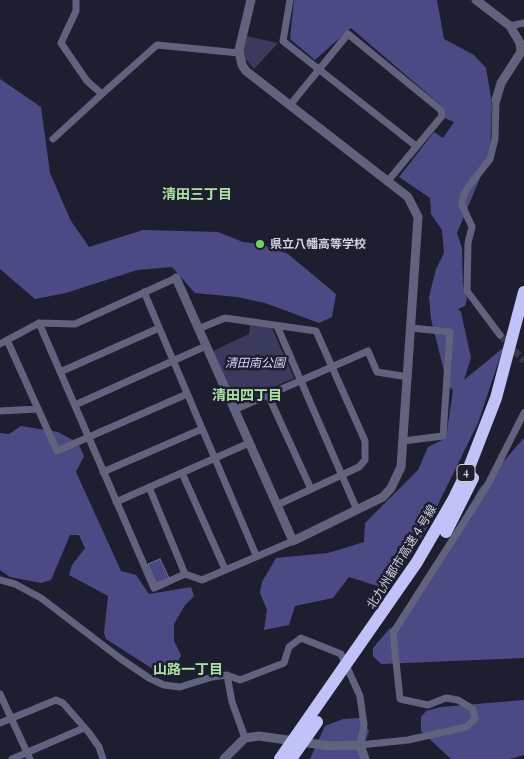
<!DOCTYPE html>
<html>
<head>
<meta charset="utf-8">
<style>
  body { margin:0 }
  canvas { display:block; background:#1d1e30 }
</style>
</head>
<body>
<canvas width="524" height="759"></canvas>
<script>
const g = document.querySelector('canvas').getContext('2d');
g.lineJoin = 'round';
function fill(path, color) {
  g.fillStyle = color;
  g.fill(path, 'evenodd');
}
function toPath(rows) {
  const path = new Path2D();
  for (const r of rows) {
    path.moveTo(r[0], r[1]);
    for (let i = 2; i < r.length; i += 2) path.lineTo(r[i], r[i + 1]);
  }
  return path;
}
function trace(path, color, width, dash) {
  g.strokeStyle = color;
  g.lineWidth = width;
  g.lineCap = dash ? 'butt' : 'round';
  g.setLineDash(dash || []);
  g.stroke(path);
}
function label(font, color, halo, rows, align = 'center') {
  g.font = font + ' "Playfair Display","Noto Sans JP",serif';
  g.lineWidth = 5;
  g.setLineDash([]);
  g.textBaseline = 'middle';
  g.strokeStyle = halo;
  g.fillStyle = color;
  for (const [text, x, y, turn = 0] of rows) {
    g.save();
    g.translate(x, y);
    g.rotate((+turn || 0) * Math.PI / 180);
    g.textAlign = isNaN(turn) ? turn : align;
    if (halo) g.strokeText(text, 0, 0);
    g.fillText(text, 0, 0);
    g.restore();
  }
}
fill(toPath([
  [246,36,278,43,254,69,245,58,243,50],
  [250,325,272,328,294,378,236,404,213,351,249,334]
]), '#3a3a5c');
fill(toPath([
  [294,0,437,0,444,39,474,55,486,68,492,104,490,154,457,233,462,248,463,287,467,299,465,306,458,309,461,312,471,358,464,380,503,348,478,423,425,531,387,589,349,577,333,598,295,606,289,625,264,630,267,610,260,593,262,582,276,558,328,553,364,542,365,523,418,470,428,447,446,438,453,390,449,387,444,371,431,319,429,297,436,269,444,253,442,230,431,214,430,198,399,177,434,132,443,138,454,122,442,117,443,107,351,28,315,60,290,39],
  [0,79,41,107,50,173,71,221,89,247,143,230,218,232,243,242,260,244,288,254,336,294,332,317,319,323,265,303,237,297,195,293,172,267,137,270,66,293,35,299,0,269],
  [21,426,58,432,78,443,84,456,76,472,121,571,136,575,149,594,191,587,194,596,185,605,174,624,174,641,181,655,175,670,166,674,156,671,106,639,104,633,108,596,69,575,72,565,85,548,79,535,70,535,51,580,41,583,10,577,0,570,0,433,9,434],
  [524,438,524,658,381,664,373,656,373,648,389,629,398,625,480,488],
  [524,700,524,755,510,759,451,759,421,731,421,717,426,711,441,707],
  [360,718,369,731,365,742,364,759,310,759,325,726,343,719]
]), '#4c4a85');
const water = toPath([
  [160,559,169,578,156,583,148,564,160,559]
]);
fill(water, '#494782');
trace(water, '#72719e', 1);
trace(toPath([
  [500,335,524,361]
]), '#38394a', 7, [7, 3.5]);
trace(toPath([
  [76,0,76,11,61,43,87,81,102,94,157,45,239,53],
  [290,0,283,41,416,146],
  [510,26,524,23],
  [496,100,495,139,490,159,468,187,463,197,462,205,472,227,468,243,467,291,500,335],
  [290,105,348,34,441,110,442,116,387,182],
  [53,139,102,94],
  [144,292,256,555],
  [39,323,154,588,185,574],
  [277,326,357,510],
  [198,329,225,318,316,331,365,441,365,460,359,467,277,505],
  [7,340,57,451,187,394],
  [0,344,39,323,75,324,176,278],
  [60,372,159,328],
  [268,395,311,489],
  [75,405,206,346],
  [234,410,368,351,377,372,408,377],
  [0,411,38,409],
  [403,441,443,436,450,332,412,328],
  [103,472,202,429],
  [182,473,225,569],
  [149,487,185,574,202,580,293,541],
  [116,502,249,443],
  [0,580,15,584,41,598,121,659,149,678,164,685,180,687,212,677,227,675,240,680,284,663,289,647,301,638,341,654,360,696,364,725,360,745,408,740,466,727,475,719,473,709,458,700,446,698,428,705,400,699,393,633,487,486,524,413],
  [227,675,232,702,245,738],
  [0,694,30,759],
  [0,723,56,700,63,703,90,734,99,747,103,759],
  [12,759,84,728]
]), '#61627e', 7);
trace(toPath([
  [476,0,510,26,520,43,521,52,501,83,496,100],
  [176,278,293,541,383,497,391,488,401,467,418,217,408,197,246,71,242,65,239,50,251,0],
  [224,759,245,738,259,736,330,746,360,745,365,759]
]), '#61627e', 9);
trace(toPath([
  [446,532,473,478],
  [280,759,417,562,453,500,470,465,496,398,524,292],
  [291,759,317,722]
]), '#c0c2f8', 12);
for (const [x, y, r, color] of [
  [260,244,5,"#70d35f"]
]) {
  const dot = new Path2D();
  dot.arc(x, y, r, 0, 2 * Math.PI);
  g.fillStyle = color;
  g.fill(dot);
  trace(dot, '#1d1e30', 2);
}
for (const [x, y, w] of [
  [466,473,18]
]) {
  const box = new Path2D();
  box.roundRect(x - w / 2, y - 8.5, w, 17, 4);
  g.fillStyle = '#1d1e30';
  g.fill(box);
  trace(box, '#d1d2df', 1);
}
label('bold 11px', '#d1d2df', null, [
  ["4",466,473]
]);
label('bold 12px', '#d1d2df', '#1d1e30', [
  ["県立八幡高等学校",270,244]
], 'left');
label('italic 12px', '#d3d5fa', '#1d1e30', [
  ["清田南公園",255,363]
]);
label('12px', '#d1d2df', '#1d1e30', [
  ["北九州都市高速４号線",402,557,-58]
]);
label('bold 14px', '#aee2a4', '#1d1e30', [
  ["清田三丁目",197,195],
  ["清田四丁目",247,396],
  ["山路一丁目",188,670]
]);
</script>
</body>
</html>
